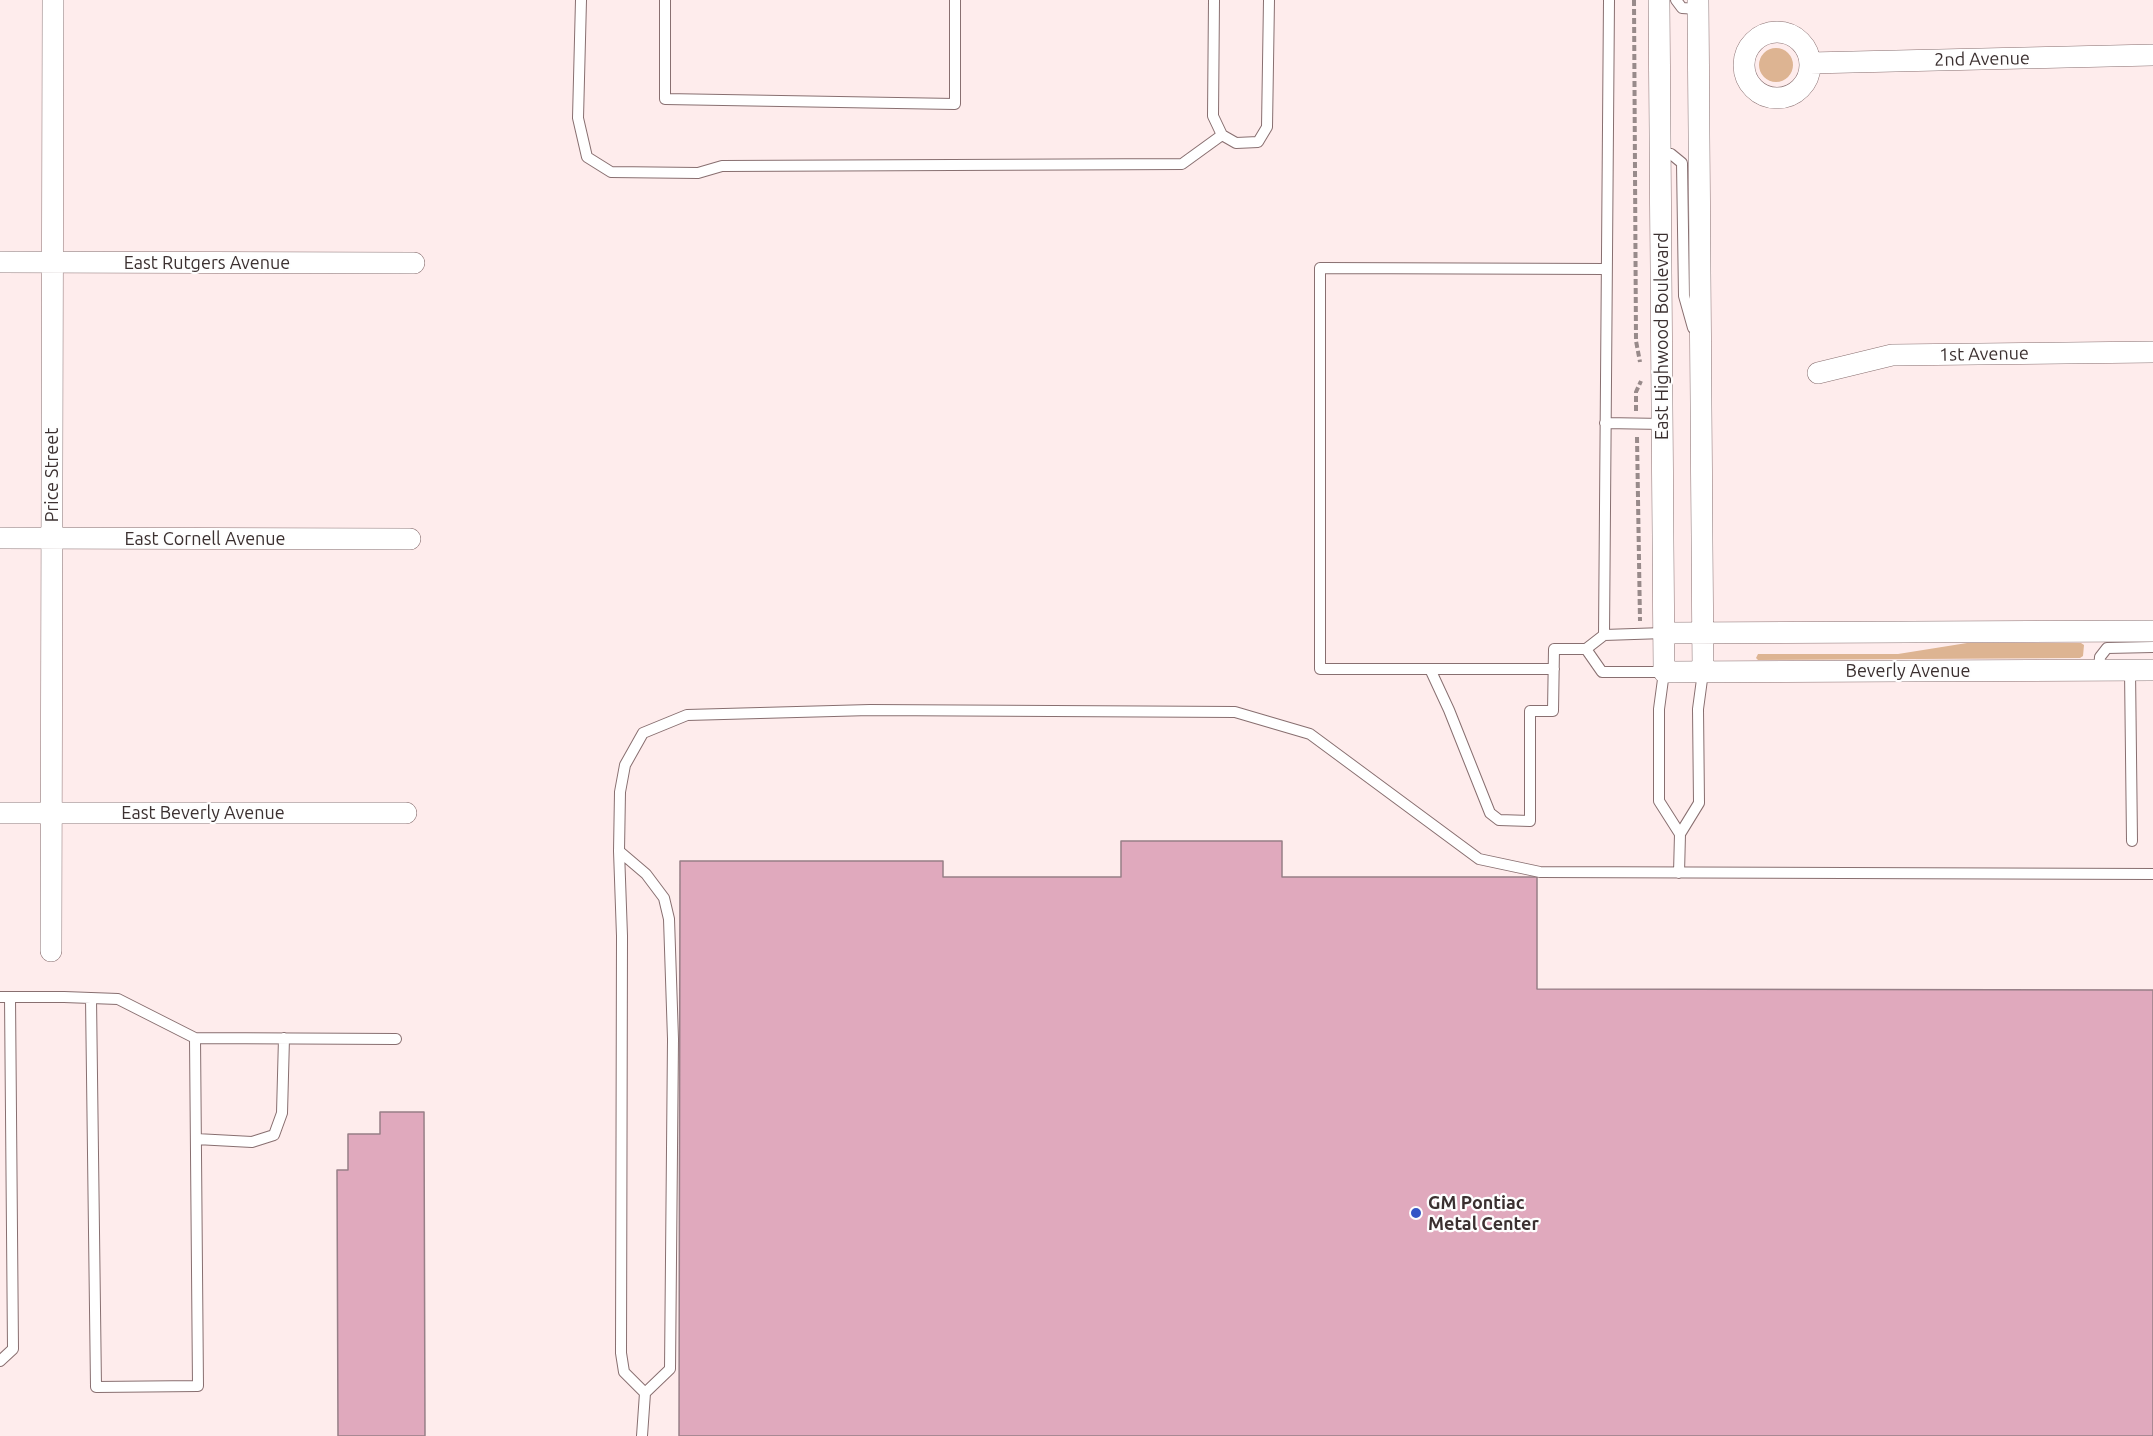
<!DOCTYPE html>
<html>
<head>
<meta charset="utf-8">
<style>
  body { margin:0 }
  canvas { display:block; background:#feecec }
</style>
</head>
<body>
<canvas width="2153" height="1436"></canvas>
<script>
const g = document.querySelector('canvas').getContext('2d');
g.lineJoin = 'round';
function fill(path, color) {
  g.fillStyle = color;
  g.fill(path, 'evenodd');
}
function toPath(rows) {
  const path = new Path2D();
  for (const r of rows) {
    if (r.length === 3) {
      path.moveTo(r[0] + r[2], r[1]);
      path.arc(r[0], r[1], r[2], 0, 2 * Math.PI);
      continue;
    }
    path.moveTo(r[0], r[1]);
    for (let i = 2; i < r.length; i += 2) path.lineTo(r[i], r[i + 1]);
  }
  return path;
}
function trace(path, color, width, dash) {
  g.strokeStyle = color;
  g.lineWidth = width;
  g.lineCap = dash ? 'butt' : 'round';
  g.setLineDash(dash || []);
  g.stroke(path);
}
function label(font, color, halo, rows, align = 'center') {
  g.font = font + ' Ubuntu,sans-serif';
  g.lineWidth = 4.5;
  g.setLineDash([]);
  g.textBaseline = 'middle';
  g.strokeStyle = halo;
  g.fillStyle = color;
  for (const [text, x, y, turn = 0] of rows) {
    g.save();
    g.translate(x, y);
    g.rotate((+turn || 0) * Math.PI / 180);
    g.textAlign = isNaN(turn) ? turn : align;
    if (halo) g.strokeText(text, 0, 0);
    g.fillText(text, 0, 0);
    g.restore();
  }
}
fill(toPath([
  [1776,65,17],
  [1967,643,2081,643,2084,645,2083,656,2080,658,1758,660,1756,658,1758,654,1898,654]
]), '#ddb492');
const building = toPath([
  [1121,841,1282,841,1282,877,1537,877,1537,989,2153,990,2153,1436,679,1436,680,861,943,861,943,877,1121,877,1121,841],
  [380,1112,424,1112,425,1436,338,1436,337,1170,348,1170,348,1134,380,1134,380,1112]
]);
fill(building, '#e0a9bd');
trace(building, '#977f87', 1.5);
const service = toPath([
  [581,0,578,118,587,157,611,172,698,173,722,166,1182,164,1222,135],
  [665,0,665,99,955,104,955,0],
  [1214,0,1213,116,1222,135,1236,143,1258,142,1267,127,1269,0],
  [1676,0,1682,8,1698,9],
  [1660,153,1671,154,1682,163,1684,296,1693,328],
  [1605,423,1663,424],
  [1604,635,1609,0],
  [1586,649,1602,672,1664,672,1659,709,1659,801,1680,834],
  [1430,669,1449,710,1490,813,1499,820,1530,821,1530,711,1553,711,1554,649,1586,649,1604,635,1664,633],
  [1554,669,1320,669,1320,268,1606,269],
  [2130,670,2132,841],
  [2099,671,2100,657,2107,648,2153,647],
  [619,851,646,874,664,898,669,919,673,1039,670,1369,645,1393,624,1372,621,1353,622,936,619,851,620,792,625,765,643,733,687,715,870,710,1235,712,1310,734,1479,859,1540,872,2153,874],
  [1679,873,1680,834,1699,803,1698,709,1703,672],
  [0,997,64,997,118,999,195,1038,198,1386,96,1387,91,998],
  [195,1038,396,1039],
  [196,1139,252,1142,274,1135,282,1113,284,1038],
  [0,1361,13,1349,10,997],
  [642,1436,645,1393]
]);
const minor = toPath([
  [1659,0,1664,672,2153,670],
  [1698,0,1703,672],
  [1777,65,33],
  [1810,63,2153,55],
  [0,262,414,263],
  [1818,373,1892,355,2153,352],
  [0,538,410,539],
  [1664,633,2153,631],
  [0,813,406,813],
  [51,951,53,0]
]);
trace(service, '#886f70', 12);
trace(minor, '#886f70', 22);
trace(toPath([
  [1634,0,1636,341,1640,362],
  [1636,411,1636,392,1641,381],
  [1637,437,1640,621]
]), '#988a8a', 4, [6, 3]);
trace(service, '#fff', 10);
trace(minor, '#fff', 21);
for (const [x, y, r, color] of [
  [1416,1213,6,"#3455c6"]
]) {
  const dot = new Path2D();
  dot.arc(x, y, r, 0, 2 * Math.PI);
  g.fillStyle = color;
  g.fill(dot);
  trace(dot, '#fefefe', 2);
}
label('18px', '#3b3030', '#fefefe', [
  ["2nd Avenue",1982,59,-1],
  ["East Rutgers Avenue",207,263],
  ["East Highwood Boulevard",1662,336,-90],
  ["1st Avenue",1984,354,-1],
  ["Price Street",52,475,-90],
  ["East Cornell Avenue",205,539],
  ["Beverly Avenue",1908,671],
  ["East Beverly Avenue",203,813]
]);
label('bold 18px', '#3b3030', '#fefefe', [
  ["GM Pontiac",1428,1203],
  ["Metal Center",1428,1224]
], 'left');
</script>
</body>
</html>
